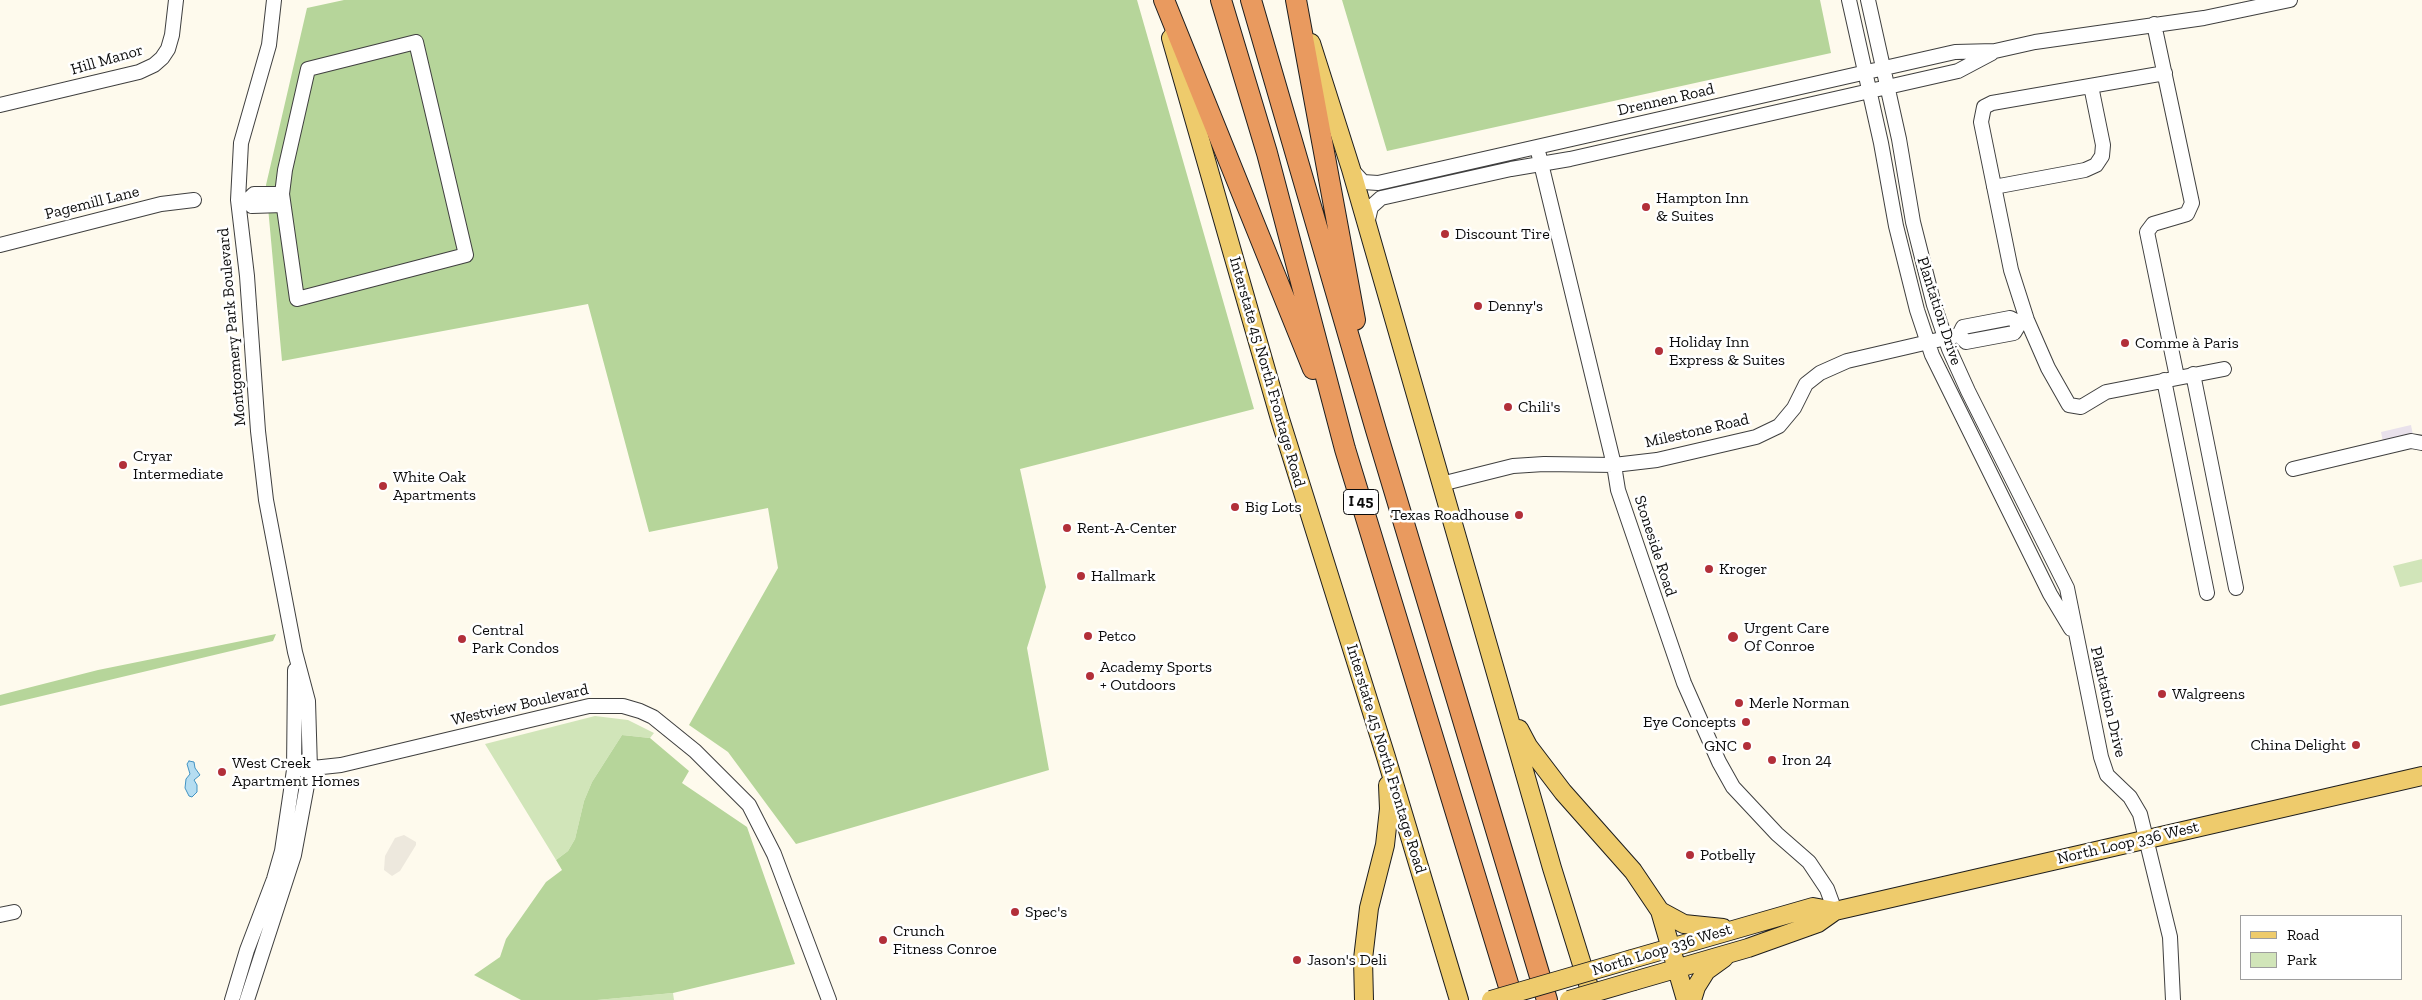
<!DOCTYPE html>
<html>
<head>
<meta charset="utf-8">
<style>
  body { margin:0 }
  #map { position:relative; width:2422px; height:1000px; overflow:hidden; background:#fefaed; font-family:"Zilla Slab",serif }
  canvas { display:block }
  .legend { position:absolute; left:2240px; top:915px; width:162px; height:65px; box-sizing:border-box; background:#fff; border:1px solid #9e9e9e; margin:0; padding:6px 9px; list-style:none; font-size:15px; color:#0c0c0c }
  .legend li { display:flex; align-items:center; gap:10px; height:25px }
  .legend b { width:25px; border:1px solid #9e9e9e }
</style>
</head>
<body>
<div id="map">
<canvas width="2422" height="1000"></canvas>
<ul class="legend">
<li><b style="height:6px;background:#eecb6c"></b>Road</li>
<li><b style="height:14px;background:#d1e5b9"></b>Park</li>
</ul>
</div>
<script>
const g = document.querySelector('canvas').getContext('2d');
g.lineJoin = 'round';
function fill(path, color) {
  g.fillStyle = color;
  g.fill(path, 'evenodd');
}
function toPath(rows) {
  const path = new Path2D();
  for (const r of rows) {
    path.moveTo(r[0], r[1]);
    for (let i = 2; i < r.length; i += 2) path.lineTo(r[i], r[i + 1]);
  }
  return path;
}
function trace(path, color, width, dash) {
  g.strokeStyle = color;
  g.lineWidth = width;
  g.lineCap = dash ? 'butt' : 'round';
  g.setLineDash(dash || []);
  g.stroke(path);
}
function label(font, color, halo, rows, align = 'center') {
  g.font = font + ' "Zilla Slab",serif';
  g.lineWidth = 5;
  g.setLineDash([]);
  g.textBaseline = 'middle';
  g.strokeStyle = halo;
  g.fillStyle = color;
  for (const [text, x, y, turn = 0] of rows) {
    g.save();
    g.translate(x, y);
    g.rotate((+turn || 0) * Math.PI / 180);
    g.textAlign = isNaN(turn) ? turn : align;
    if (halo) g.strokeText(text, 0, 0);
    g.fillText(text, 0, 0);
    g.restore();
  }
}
fill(toPath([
  [2411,425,2413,435,2383,442,2381,432]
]), '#e9e1eb');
fill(toPath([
  [2422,559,2422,582,2400,587,2393,566],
  [595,716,628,720,654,733,650,738,622,735,592,782,584,801,575,839,568,851,556,860,485,744],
  [673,993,674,1000,597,1000]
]), '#d1e5b9');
fill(toPath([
  [344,0,1137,0,1254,409,1020,469,1046,587,1027,648,1049,770,796,844,728,752,689,725,778,568,768,508,649,532,588,304,282,361,266,185,307,8],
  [1342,0,1820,0,1831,53,1387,151],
  [276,634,273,641,0,706,0,695,98,670],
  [622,735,650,738,689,771,682,783,747,827,795,964,673,993,597,1000,521,1000,474,975,500,957,506,939,546,882,562,870,556,860,568,851,575,839,584,801,592,782]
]), '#b6d59a');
fill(toPath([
  [404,835,416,842,416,845,400,871,392,876,384,870,385,856,395,838]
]), '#ede8dd');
const water = toPath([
  [189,761,194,762,195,768,200,775,194,780,197,785,197,792,192,797,189,796,185,788,186,779,190,774,187,764,189,761]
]);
fill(water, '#b5ddf1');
trace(water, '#4293c3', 1);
const minor = toPath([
  [1849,0,1881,143,1896,226,1917,310,1932,355,2050,594,2071,629],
  [1868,0,1899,139,1913,222,1934,305,1949,349,1968,391,2067,588,2101,757,2107,775,2130,797,2140,814,2170,937,2173,1000],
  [2154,24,2192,203,2187,214,2153,224,2147,232,2177,377],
  [416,42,466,255,297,299,282,194,285,170,308,69,416,42],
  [2165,73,1992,103,1984,107,1981,122,2011,270,2027,320,2048,368,2069,405,2081,407,2106,392,2224,369],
  [0,105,139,72,154,65,162,58,168,49,172,35,176,0],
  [1537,147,1614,465,1618,490,1684,683,1719,762,1733,787,1777,834,1809,862,1827,889,1835,911],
  [1351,169,1363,182,1378,183,1955,52,1995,51,2035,42,2204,18,2290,0],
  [1994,187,2085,170,2096,165,2102,156,2103,145,2091,86],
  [238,200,248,200,254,194,282,194],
  [248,200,252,206,283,205],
  [1367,224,1371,207,1381,198,1511,169,1570,159,1958,71,1992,53],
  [0,245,161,204,194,200],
  [1959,335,1966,342,2014,333,2020,323,2027,320],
  [1959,335,1963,327,2010,318,2020,323],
  [2193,374,2236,588],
  [2164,380,2207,593],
  [2293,469,2411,441,2422,443],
  [1441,484,1513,466,1544,464,1614,465,1657,460,1756,437,1779,426,1794,408,1806,384,1820,373,1847,361,1959,335],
  [294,770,341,765,589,706,623,706,640,711,653,717,695,751,749,805,774,854,829,1000],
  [0,915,14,912],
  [232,1000,247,950,274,879,282,851,294,770,295,670],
  [247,1000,294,855,310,769,308,701,295,652,266,500,258,431,247,276,238,200,241,143,269,45,274,0]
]);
const major = toPath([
  [1171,38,1280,419,1386,757,1459,1000],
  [1311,43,1351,169,1552,868,1593,1000],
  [1519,729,1528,746,1563,792,1633,871,1660,911,1686,1000],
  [1660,911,1684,924,1723,928],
  [1632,959,1813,907,1835,911],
  [1634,981,1748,948,1818,923,1835,911,2422,776],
  [1364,1000,1363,959,1369,908,1385,845,1389,809,1388,785],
  [1692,1000,1696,987,1706,971,1724,958]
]);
const highway = toPath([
  [1164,0,1313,369],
  [1221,0,1267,153,1345,449,1513,1000],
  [1251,0,1376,430,1547,1000],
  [1296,0,1355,320]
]);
trace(minor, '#3f3f3f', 16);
trace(major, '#1d1d1d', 20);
trace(highway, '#1d1d1d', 22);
trace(minor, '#fff', 14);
trace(major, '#eecb6c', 18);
trace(highway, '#e99a5f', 20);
const majorBridge = toPath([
  [1491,1000,1632,959],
  [1569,1000,1634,981]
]);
trace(majorBridge, '#1d1d1d', 20, []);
trace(majorBridge, '#eecb6c', 18);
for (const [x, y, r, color] of [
  [1646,207,5,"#b22f39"],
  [1445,234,5,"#b22f39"],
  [1478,306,5,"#b22f39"],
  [2125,343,5,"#b22f39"],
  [1659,351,5,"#b22f39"],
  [1508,407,5,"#b22f39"],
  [123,465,5,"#b22f39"],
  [383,486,5,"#b22f39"],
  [1235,507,5,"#b22f39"],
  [1519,515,5,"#b22f39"],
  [1067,528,5,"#b22f39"],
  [1709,569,5,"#b22f39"],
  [1081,576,5,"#b22f39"],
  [1088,636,5,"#b22f39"],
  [1733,637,6,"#b22f39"],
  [462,639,5,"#b22f39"],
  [1090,676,5,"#b22f39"],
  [2162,694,5,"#b22f39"],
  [1739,703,5,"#b22f39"],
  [1746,722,5,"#b22f39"],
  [2356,745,5,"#b22f39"],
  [1747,746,5,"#b22f39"],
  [1772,760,5,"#b22f39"],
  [222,772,5,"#b22f39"],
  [1690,855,5,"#b22f39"],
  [1015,912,5,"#b22f39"],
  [883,940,5,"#b22f39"],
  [1297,960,5,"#b22f39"]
]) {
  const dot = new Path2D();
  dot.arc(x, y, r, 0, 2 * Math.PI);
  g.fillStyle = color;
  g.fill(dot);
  trace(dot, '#fff', 2);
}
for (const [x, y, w] of [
  [1361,502,35]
]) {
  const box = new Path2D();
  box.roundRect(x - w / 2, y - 12.5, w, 25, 4);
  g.fillStyle = '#fff';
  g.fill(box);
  trace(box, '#0c0c0c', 1);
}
label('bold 15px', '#0c0c0c', null, [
  ["I 45",1361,502]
]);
label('16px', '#0c0c0c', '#fff', [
  ["Hill Manor",107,60,-16],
  ["Drennen Road",1666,100,-13],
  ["Pagemill Lane",92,203,-14],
  ["Plantation Drive",1939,311,72],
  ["Montgomery Park Boulevard",232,327,-95],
  ["Interstate 45 North Frontage Road",1267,372,74],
  ["Milestone Road",1697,431,-13],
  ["Stoneside Road",1655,546,72],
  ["Plantation Drive",2108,702,77],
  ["Westview Boulevard",520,705,-13],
  ["Interstate 45 North Frontage Road",1386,759,73],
  ["North Loop 336 West",2128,843,-13],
  ["North Loop 336 West",1662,950,-17]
]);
label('16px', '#0c0c0c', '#fff', [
  ["Hampton Inn",1656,198],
  ["& Suites",1656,216],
  ["Discount Tire",1455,234],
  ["Denny's",1488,306],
  ["Holiday Inn",1669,342],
  ["Express & Suites",1669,360],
  ["Comme à Paris",2135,343],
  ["Chili's",1518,407],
  ["Cryar",133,456],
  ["Intermediate",133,474],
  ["White Oak",393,477],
  ["Apartments",393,495],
  ["Big Lots",1245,507],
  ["Texas Roadhouse",1509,515,"right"],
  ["Rent-A-Center",1077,528],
  ["Kroger",1719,569],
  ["Hallmark",1091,576],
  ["Urgent Care",1744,628],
  ["Of Conroe",1744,646],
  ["Central",472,630],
  ["Park Condos",472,648],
  ["Petco",1098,636],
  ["Academy Sports",1100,667],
  ["+ Outdoors",1100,685],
  ["Walgreens",2172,694],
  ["Merle Norman",1749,703],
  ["Eye Concepts",1736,722,"right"],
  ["China Delight",2346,745,"right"],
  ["GNC",1737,746,"right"],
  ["Iron 24",1782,760],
  ["West Creek",232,763],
  ["Apartment Homes",232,781],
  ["Potbelly",1700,855],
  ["Spec's",1025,912],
  ["Crunch",893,931],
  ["Fitness Conroe",893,949],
  ["Jason's Deli",1307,960]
], 'left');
</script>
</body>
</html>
